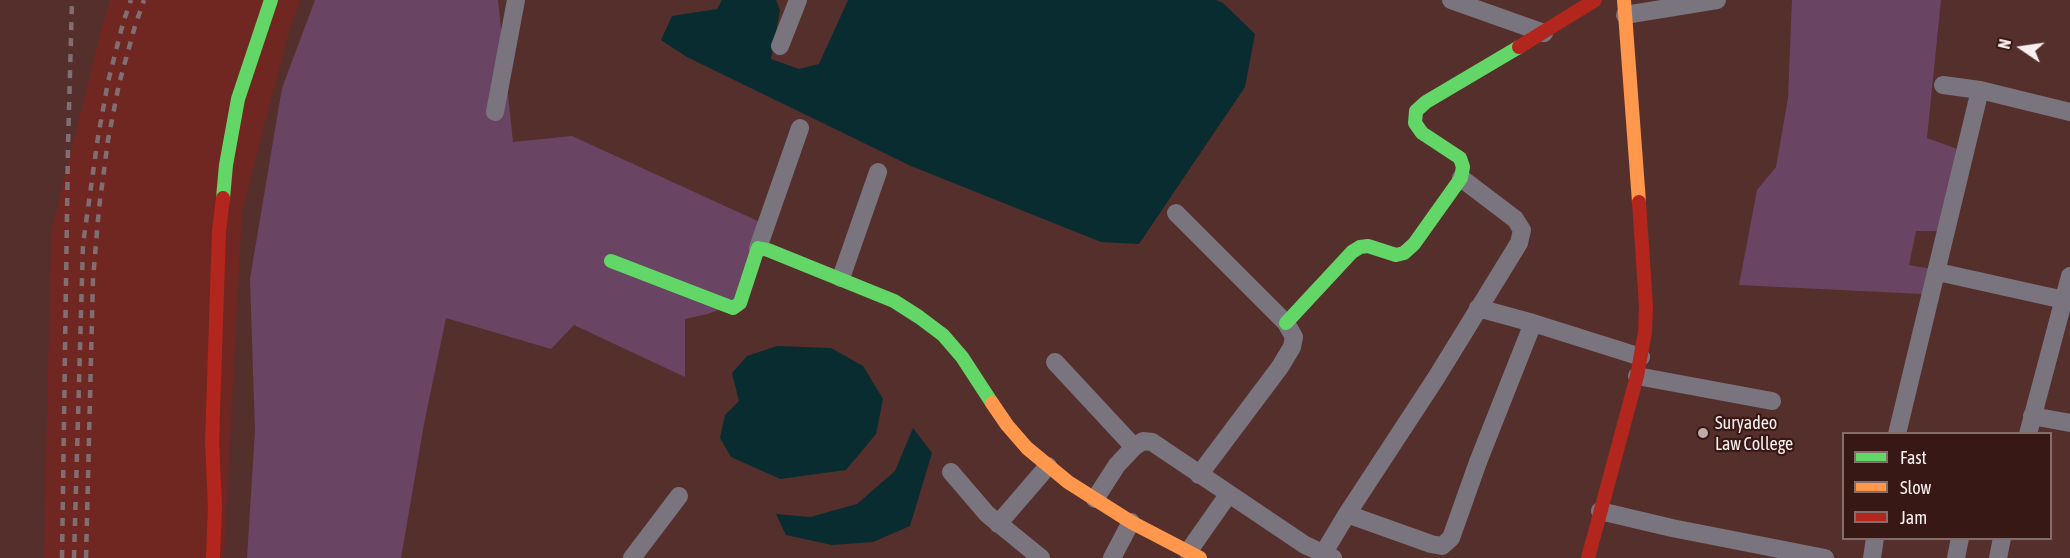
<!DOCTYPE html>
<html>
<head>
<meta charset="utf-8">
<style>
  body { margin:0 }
  #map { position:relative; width:2070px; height:558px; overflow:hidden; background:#552f2c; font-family:"Asap Condensed",sans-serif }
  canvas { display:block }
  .legend { position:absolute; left:1842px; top:432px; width:210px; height:108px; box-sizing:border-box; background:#371814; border:2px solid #846e6b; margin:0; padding:8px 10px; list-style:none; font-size:18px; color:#f8efee }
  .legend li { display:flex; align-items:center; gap:12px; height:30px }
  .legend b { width:30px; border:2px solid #846e6b }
  .north { position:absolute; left:1992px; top:18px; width:60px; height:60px; -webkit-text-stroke:4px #371814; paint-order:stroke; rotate:283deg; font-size:16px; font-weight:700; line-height:24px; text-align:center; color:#f8efee }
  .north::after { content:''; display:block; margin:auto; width:21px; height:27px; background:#f8efee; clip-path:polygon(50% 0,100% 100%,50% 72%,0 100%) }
</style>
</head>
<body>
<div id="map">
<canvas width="2070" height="558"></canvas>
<ul class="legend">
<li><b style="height:8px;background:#63d668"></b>Fast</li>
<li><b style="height:8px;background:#ff974d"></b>Slow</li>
<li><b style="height:8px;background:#b3261e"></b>Jam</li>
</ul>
<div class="north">N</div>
</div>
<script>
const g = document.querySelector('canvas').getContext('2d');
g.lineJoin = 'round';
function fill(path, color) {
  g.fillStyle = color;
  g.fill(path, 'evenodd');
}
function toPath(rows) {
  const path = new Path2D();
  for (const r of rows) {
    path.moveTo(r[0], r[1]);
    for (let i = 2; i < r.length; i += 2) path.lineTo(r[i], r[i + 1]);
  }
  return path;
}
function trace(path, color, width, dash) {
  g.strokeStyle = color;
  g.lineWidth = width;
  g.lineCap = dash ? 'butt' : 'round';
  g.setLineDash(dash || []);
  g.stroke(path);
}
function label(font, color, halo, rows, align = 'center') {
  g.font = font + ' "Asap Condensed",sans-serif';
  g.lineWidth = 4.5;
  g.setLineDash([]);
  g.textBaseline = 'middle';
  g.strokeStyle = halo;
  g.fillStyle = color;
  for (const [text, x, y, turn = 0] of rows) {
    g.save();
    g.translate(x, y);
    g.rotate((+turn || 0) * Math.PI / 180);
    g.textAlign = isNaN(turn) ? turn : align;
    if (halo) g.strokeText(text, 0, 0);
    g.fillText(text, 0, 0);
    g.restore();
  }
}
fill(toPath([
  [110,0,300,0,288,35,242,211,224,558,44,558,51,233,102,26]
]), '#702722');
fill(toPath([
  [315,0,498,0,513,142,572,136,762,223,732,305,708,314,685,319,685,377,574,325,551,349,446,318,424,424,401,558,247,558,255,431,250,279,282,88],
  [1792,0,1941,0,1927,138,1960,150,1942,231,1916,231,1909,265,1931,269,1922,294,1739,285,1757,190,1776,167,1788,98]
]), '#6a4563');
fill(toPath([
  [722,0,776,0,780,10,771,59,799,69,819,64,848,0,1216,0,1223,3,1255,34,1245,87,1139,244,1101,242,911,166,687,57,661,40,672,16,717,9],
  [777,346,831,348,863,366,883,399,876,434,846,470,780,479,731,457,720,438,725,415,739,401,732,373,747,356],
  [913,428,932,453,910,526,873,542,832,545,786,535,776,514,810,517,857,504,895,471]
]), '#092c31');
trace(toPath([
  [1451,0,1544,33],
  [1625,15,1717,0],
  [780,46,798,0],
  [1943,85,1980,90,2070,112],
  [495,112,516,0],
  [1176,213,1286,323,1294,337,1292,347,1280,367,1199,475],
  [758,248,800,128],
  [1938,272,2064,300],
  [841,278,878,172],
  [1478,308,1533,323,1641,357],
  [1055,362,1134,447],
  [1637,376,1772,401],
  [2032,416,2070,423],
  [1897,434,1980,90],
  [2028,434,2070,276],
  [951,472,987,514,1041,558],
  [1095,499,1117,465,1134,447,1143,441,1152,442,1305,545,1333,558],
  [1600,511,1672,528,1825,558],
  [1347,514,1431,544,1442,546,1451,538,1478,462,1533,323],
  [998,524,1048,466],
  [1188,552,1228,495],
  [1323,554,1347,514,1436,378,1519,243,1522,230,1515,219,1461,178],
  [632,558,679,496],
  [1112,558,1131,522],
  [1872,558,1875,538],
  [1956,558,1960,538],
  [1998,558,2002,538]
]), '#7a747f', 18);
trace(toPath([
  [223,198,226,165,238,99,271,0],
  [611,261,733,308,740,303,758,248,768,250,894,301,919,317,943,335,962,357,992,403],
  [1286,323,1352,252,1360,247,1368,246,1396,255,1404,253,1414,244,1461,178,1463,167,1460,158,1422,133,1415,123,1416,111,1426,102,1519,47]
]), '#63d668', 14);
trace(toPath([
  [1624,0,1639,202],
  [992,403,1007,425,1027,448,1068,482,1131,522,1200,558]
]), '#ff974d', 14);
trace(toPath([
  [1519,47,1595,0],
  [213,558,215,506,212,442,219,231,223,198],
  [1588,558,1637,376,1645,332,1646,306,1639,202]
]), '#b3261e', 14);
trace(toPath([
  [62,558,68,146,72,0],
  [74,558,83,244,98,137,108,82,123,23,131,0],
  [86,558,93,279,99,208,108,140,119,84,135,26,144,0]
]), '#806e72', 4.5, [8, 8]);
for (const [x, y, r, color] of [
  [1703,433,6,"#bfacaa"]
]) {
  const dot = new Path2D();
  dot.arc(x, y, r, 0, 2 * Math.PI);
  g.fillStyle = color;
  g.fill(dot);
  trace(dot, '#371814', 2);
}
label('18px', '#f8efee', '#371814', [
  ["Suryadeo",1715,423],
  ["Law College",1715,444]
], 'left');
</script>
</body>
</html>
